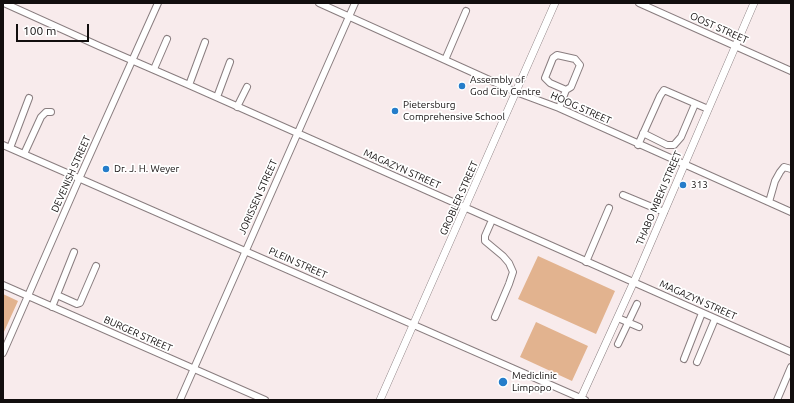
<!DOCTYPE html>
<html>
<head>
<meta charset="utf-8">
<style>
  body { margin:0 }
  #map { position:relative; width:794px; height:403px; overflow:hidden; background:#f8ebec; font-family:Ubuntu,sans-serif }
  canvas { display:block }
  .frame { position:absolute; inset:0; border:4px solid #120e0e; pointer-events:none }
  .scale { position:absolute; left:16px; top:24px; width:73px; height:18px; box-sizing:border-box; border:2px solid #120e0e; border-top:0; padding-left:5px; font-size:12px; line-height:14px; white-space:nowrap; color:#120e0e; -webkit-text-stroke:3px #fff; paint-order:stroke }
</style>
</head>
<body>
<div id="map">
<canvas width="794" height="403"></canvas>
<div class="frame"></div>
<div class="scale">100 m</div>
</div>
<script>
const g = document.querySelector('canvas').getContext('2d');
g.lineJoin = 'round';
function fill(path, color) {
  g.fillStyle = color;
  g.fill(path, 'evenodd');
}
function toPath(rows) {
  const path = new Path2D();
  for (const r of rows) {
    path.moveTo(r[0], r[1]);
    for (let i = 2; i < r.length; i += 2) path.lineTo(r[i], r[i + 1]);
  }
  return path;
}
function trace(path, color, width, dash) {
  g.strokeStyle = color;
  g.lineWidth = width;
  g.lineCap = dash ? 'butt' : 'round';
  g.setLineDash(dash || []);
  g.stroke(path);
}
function label(font, color, halo, rows, align = 'center') {
  g.font = font + ' Ubuntu,sans-serif';
  g.lineWidth = 3.5;
  g.setLineDash([]);
  g.textBaseline = 'middle';
  g.strokeStyle = halo;
  g.fillStyle = color;
  for (const [text, x, y, turn = 0] of rows) {
    g.save();
    g.translate(x, y);
    g.rotate((+turn || 0) * Math.PI / 180);
    g.textAlign = isNaN(turn) ? turn : align;
    if (halo) g.strokeText(text, 0, 0);
    g.fillText(text, 0, 0);
    g.restore();
  }
}
fill(toPath([
  [538,256,615,291,596,334,518,299],
  [3,294,18,301,3,334],
  [536,322,588,346,572,381,520,357]
]), '#e2b38f');
const minor = toPath([
  [4,3,99,46,189,85,791,352],
  [319,3,516,92,559,108,791,212],
  [639,3,791,71],
  [445,60,466,11],
  [154,69,167,39],
  [189,85,205,42],
  [217,97,230,62],
  [237,107,247,87],
  [559,108,566,90,571,87,580,65,575,59,557,55,553,58,545,78,550,83,566,90],
  [643,133,667,145,674,145,681,137,695,104],
  [3,145,585,400],
  [638,145,660,96,664,90,708,109],
  [10,148,29,98],
  [24,154,41,117,46,112,51,112],
  [623,195,664,212],
  [769,202,775,181,780,172,784,167,791,169],
  [492,220,485,236,485,241,503,256,509,263,513,272,509,284,495,317],
  [586,262,609,208],
  [3,285,265,400],
  [57,295,77,304,80,303,96,266],
  [52,307,74,252],
  [618,318,639,327],
  [618,344,637,304],
  [3,353,79,179,158,3],
  [684,359,702,313],
  [697,362,715,319],
  [180,400,355,3],
  [777,400,791,367]
]);
const major = toPath([
  [380,400,555,3],
  [580,400,636,277,754,3]
]);
trace(minor, '#897d7f', 8);
trace(major, '#897d7f', 8);
trace(minor, '#fff', 6);
trace(major, '#fff', 7);
for (const [x, y, r, color] of [
  [462,86,4,"#257dca"],
  [395,111,4,"#257dca"],
  [106,169,4,"#257dca"],
  [683,185,4,"#257dca"],
  [503,382,5,"#257dca"]
]) {
  const dot = new Path2D();
  dot.arc(x, y, r, 0, 2 * Math.PI);
  g.fillStyle = color;
  g.fill(dot);
  trace(dot, '#fff', 1.5);
}
label('10px', '#120e0e', '#fff', [
  ["OOST STREET",719,28,24],
  ["HOOG STREET",581,108,24],
  ["MAGAZYN STREET",402,169,24],
  ["DEVENISH STREET",71,174,-66],
  ["JORISSEN STREET",258,197,-66],
  ["GROBLER STREET",459,198,-66],
  ["THABO MBEKI STREET",659,198,-67],
  ["PLEIN STREET",298,263,24],
  ["MAGAZYN STREET",698,300,24],
  ["BURGER STREET",138,334,24]
]);
label('10px', '#120e0e', '#fff', [
  ["Assembly of",470,80],
  ["God City Centre",470,92],
  ["Pietersburg",403,105],
  ["Comprehensive School",403,117],
  ["Dr. J. H. Weyer",114,169],
  ["313",691,185],
  ["Mediclinic",512,376],
  ["Limpopo",512,388]
], 'left');
</script>
</body>
</html>
